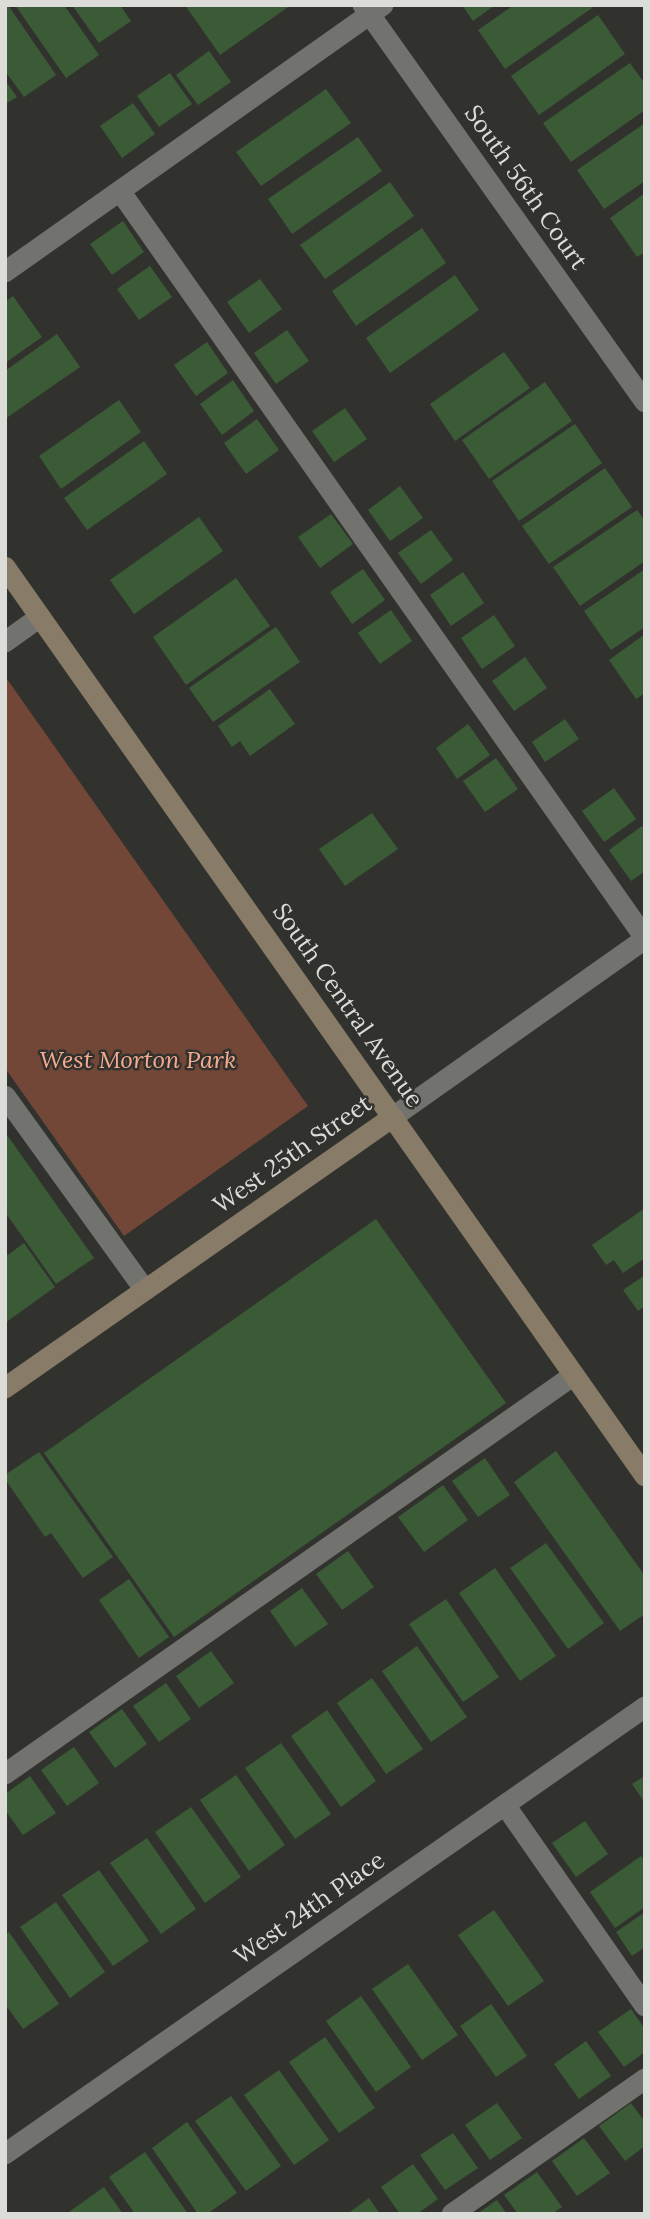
<!DOCTYPE html>
<html>
<head>
<meta charset="utf-8">
<style>
  body { margin:0 }
  #map { position:relative; width:650px; height:2219px; overflow:hidden; background:#31322e; font-family:Lora,serif }
  canvas { display:block }
  .frame { position:absolute; inset:0; border:7px solid #dcdcd9; pointer-events:none }
</style>
</head>
<body>
<div id="map">
<canvas width="650" height="2219"></canvas>
<div class="frame"></div>
</div>
<script>
const g = document.querySelector('canvas').getContext('2d');
g.lineJoin = 'round';
function fill(path, color) {
  g.fillStyle = color;
  g.fill(path, 'evenodd');
}
function toPath(rows) {
  const path = new Path2D();
  for (const r of rows) {
    path.moveTo(r[0], r[1]);
    for (let i = 2; i < r.length; i += 2) path.lineTo(r[i], r[i + 1]);
  }
  return path;
}
function trace(path, color, width, dash) {
  g.strokeStyle = color;
  g.lineWidth = width;
  g.lineCap = dash ? 'butt' : 'round';
  g.setLineDash(dash || []);
  g.stroke(path);
}
function label(font, color, halo, rows, align = 'center') {
  g.font = font + ' Lora,serif';
  g.lineWidth = 5;
  g.setLineDash([]);
  g.textBaseline = 'middle';
  g.strokeStyle = halo;
  g.fillStyle = color;
  for (const [text, x, y, turn = 0] of rows) {
    g.save();
    g.translate(x, y);
    g.rotate((+turn || 0) * Math.PI / 180);
    g.textAlign = isNaN(turn) ? turn : align;
    if (halo) g.strokeText(text, 0, 0);
    g.fillText(text, 0, 0);
    g.restore();
  }
}
fill(toPath([
  [7,679,308,1106,124,1236,5,1068]
]), '#724738');
fill(toPath([
  [8,5,56,75,24,97,5,71,5,7],
  [15,5,64,5,99,55,66,78],
  [72,5,120,5,131,21,99,43],
  [185,5,291,5,220,55],
  [462,5,495,5,473,21],
  [514,5,590,5,592,8,505,69,478,30],
  [598,15,625,54,539,115,511,76],
  [209,51,231,82,198,105,176,75],
  [630,63,645,84,645,110,571,162,543,123],
  [170,73,192,104,159,127,137,96],
  [5,80,17,97,5,104],
  [326,89,351,123,261,186,236,152],
  [133,103,155,134,122,158,100,126],
  [645,123,645,181,604,209,577,170],
  [358,137,382,171,292,234,268,199],
  [390,182,414,216,325,279,300,245],
  [645,193,645,252,637,257,610,218],
  [123,221,144,252,112,275,90,244],
  [422,228,446,263,356,326,332,291],
  [150,266,172,297,139,320,117,289],
  [455,275,479,310,390,373,366,338],
  [260,279,282,309,249,333,227,302],
  [13,296,42,337,5,363,5,302],
  [287,330,309,361,276,384,254,353],
  [57,334,80,367,5,419,5,371],
  [207,342,228,373,196,396,174,365],
  [504,352,530,388,455,441,430,404],
  [233,380,254,411,222,435,200,404],
  [545,382,572,421,489,479,462,440],
  [119,400,141,432,61,489,39,456],
  [345,408,367,439,334,462,312,431],
  [257,419,279,450,246,474,224,443],
  [575,424,602,463,519,521,492,481],
  [144,441,167,474,87,530,64,498],
  [605,468,632,507,549,564,522,526],
  [400,486,423,518,390,541,368,510],
  [637,510,645,521,645,561,580,606,553,567],
  [331,514,353,544,320,568,298,537],
  [199,517,223,551,134,614,110,580],
  [431,530,453,560,421,584,398,553],
  [363,569,385,600,352,624,330,592],
  [645,569,645,627,611,650,584,611],
  [463,572,484,603,451,626,430,595],
  [236,578,270,626,186,685,153,637],
  [391,610,412,641,380,664,358,633],
  [494,615,515,646,482,669,461,638],
  [276,627,300,662,213,722,189,688],
  [645,634,645,693,636,699,609,660],
  [525,657,547,688,514,711,492,681],
  [270,689,295,724,250,756,240,741,232,747,218,726],
  [565,719,579,739,545,762,532,742],
  [468,724,490,755,457,779,436,748],
  [496,758,518,789,485,812,463,781],
  [614,788,636,819,604,842,582,811],
  [372,813,398,849,345,886,319,849],
  [642,826,645,831,645,871,631,881,609,850],
  [5,1132,94,1258,56,1284,5,1212],
  [645,1208,645,1258,623,1273,614,1260,606,1265,592,1245],
  [376,1219,506,1403,174,1637,44,1453],
  [24,1243,55,1287,5,1323,5,1257],
  [645,1275,645,1306,638,1311,623,1290],
  [556,1451,645,1576,645,1614,620,1631,514,1482],
  [39,1452,113,1557,83,1578,51,1533,45,1537,5,1479,5,1475],
  [485,1458,510,1495,478,1517,452,1481],
  [443,1485,468,1520,424,1552,398,1517],
  [546,1543,604,1623,568,1649,510,1568],
  [348,1551,374,1587,342,1610,316,1574],
  [495,1568,556,1656,520,1681,459,1593],
  [129,1579,169,1637,139,1658,99,1600],
  [302,1588,328,1624,295,1647,270,1611],
  [446,1599,499,1677,463,1702,409,1624],
  [417,1646,467,1717,431,1742,382,1671],
  [211,1651,234,1683,199,1708,176,1676],
  [372,1678,423,1749,386,1774,337,1703],
  [166,1683,191,1719,159,1742,133,1706],
  [122,1709,147,1744,115,1768,89,1732],
  [327,1710,376,1781,341,1807,291,1736],
  [281,1743,331,1814,295,1839,245,1768],
  [74,1747,99,1783,67,1806,41,1770],
  [236,1775,285,1845,249,1871,200,1800],
  [30,1776,56,1813,23,1835,5,1810,5,1794],
  [645,1776,645,1803,632,1784],
  [191,1807,241,1877,205,1903,155,1832],
  [585,1821,608,1854,576,1877,552,1843],
  [147,1838,196,1909,161,1934,110,1863],
  [641,1856,645,1861,645,1907,615,1928,590,1892],
  [99,1870,149,1941,113,1966,62,1895],
  [56,1902,105,1972,70,1998,20,1927],
  [494,1910,544,1981,508,2006,458,1935],
  [645,1912,645,1947,632,1956,616,1932],
  [9,1932,59,2004,23,2029,5,2004,5,1935],
  [408,1964,458,2035,422,2060,372,1989],
  [361,1996,411,2067,376,2092,326,2021],
  [491,2004,527,2056,496,2077,460,2026],
  [631,2009,645,2029,645,2052,624,2067,598,2032],
  [325,2037,375,2108,339,2133,289,2062],
  [586,2041,611,2076,579,2099,554,2064],
  [279,2070,329,2140,294,2165,244,2095],
  [231,2096,281,2166,246,2191,195,2121],
  [497,2103,522,2138,490,2160,465,2125],
  [631,2103,645,2122,645,2146,625,2161,599,2126],
  [187,2122,237,2193,207,2214,198,2214,152,2148],
  [453,2133,478,2168,445,2190,420,2155],
  [584,2138,610,2173,577,2196,552,2161],
  [145,2152,188,2214,135,2214,109,2177],
  [413,2164,438,2199,417,2214,400,2214,381,2187],
  [537,2172,562,2207,552,2214,518,2214,504,2195],
  [104,2187,123,2214,66,2214],
  [369,2198,380,2214,347,2214],
  [497,2200,507,2214,477,2214]
]), '#3b5b37');
trace(toPath([
  [120,191,645,938],
  [5,272,383,5],
  [5,1096,145,1290],
  [5,1774,574,1375],
  [505,1805,645,2006],
  [452,2214,645,2079]
]), '#72736f', 21);
trace(toPath([
  [363,5,645,402],
  [5,642,40,617],
  [393,1117,645,939],
  [5,2154,645,1707]
]), '#72736f', 21);
trace(toPath([
  [5,567,645,1476],
  [5,1388,393,1117]
]), '#887b67', 21);
label('24px', '#dcdcd9', '#31322e', [
  ["South 56th Court",525,188,55],
  ["South Central Avenue",347,1006,55],
  ["West 25th Street",293,1155,-35],
  ["West 24th Place",310,1909,-35]
]);
label('italic 24px', '#f8aa8f', '#31322e', [
  ["West Morton Park",138,1061]
]);
</script>
</body>
</html>
